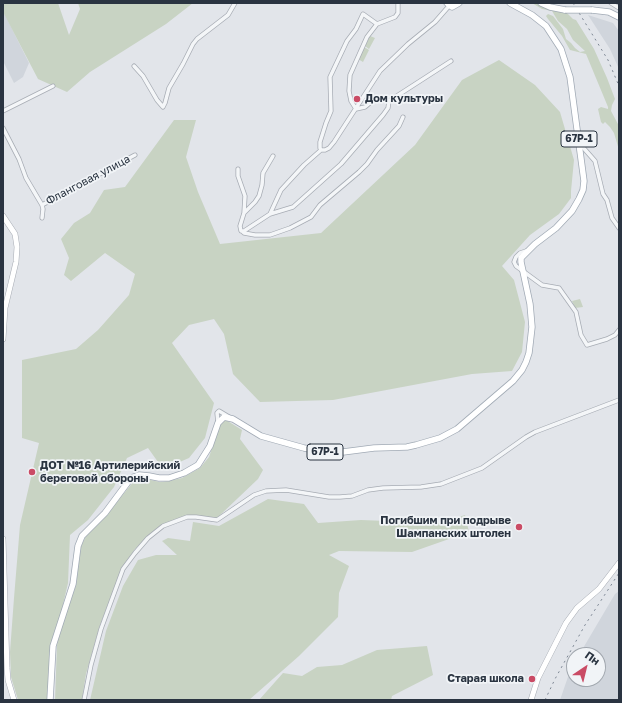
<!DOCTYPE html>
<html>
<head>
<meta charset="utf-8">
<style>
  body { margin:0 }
  #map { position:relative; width:622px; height:703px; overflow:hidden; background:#e2e5ea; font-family:"Golos Text",sans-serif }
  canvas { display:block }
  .frame { position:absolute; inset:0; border:4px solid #2a3441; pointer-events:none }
  .north { position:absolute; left:566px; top:647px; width:40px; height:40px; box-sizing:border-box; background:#f1f4f7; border:1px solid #a1a7ae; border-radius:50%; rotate:35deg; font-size:11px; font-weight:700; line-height:16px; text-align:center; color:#2a3441 }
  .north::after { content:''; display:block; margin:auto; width:14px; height:18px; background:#ca4b65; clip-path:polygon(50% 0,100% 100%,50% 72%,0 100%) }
</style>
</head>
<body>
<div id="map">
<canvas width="622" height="703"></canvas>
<div class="frame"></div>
<div class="north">Пн</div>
</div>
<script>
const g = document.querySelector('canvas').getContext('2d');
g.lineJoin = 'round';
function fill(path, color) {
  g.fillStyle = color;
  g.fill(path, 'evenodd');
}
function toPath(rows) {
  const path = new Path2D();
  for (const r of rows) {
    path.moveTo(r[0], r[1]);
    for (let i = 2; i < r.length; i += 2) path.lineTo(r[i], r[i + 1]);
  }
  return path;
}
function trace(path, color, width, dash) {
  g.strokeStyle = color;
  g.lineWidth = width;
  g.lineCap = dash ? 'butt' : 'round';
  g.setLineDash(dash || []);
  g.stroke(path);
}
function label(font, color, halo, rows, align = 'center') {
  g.font = font + ' "Golos Text",sans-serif';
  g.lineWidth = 3.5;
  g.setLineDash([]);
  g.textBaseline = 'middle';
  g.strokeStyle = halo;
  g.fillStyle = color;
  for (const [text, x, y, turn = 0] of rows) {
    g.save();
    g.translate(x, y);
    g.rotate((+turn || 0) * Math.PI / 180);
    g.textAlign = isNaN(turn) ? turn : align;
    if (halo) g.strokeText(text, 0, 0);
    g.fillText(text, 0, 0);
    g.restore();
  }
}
fill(toPath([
  [3,11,29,63,23,77,14,83,3,61],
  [588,15,613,23,619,31,619,69,610,49],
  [619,591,619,700,560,700,570,671,574,664,574,679,598,679,598,655,579,655,615,594]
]), '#d0d5dc');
fill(toPath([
  [3,3,58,3,69,35,80,9,78,3,193,3,166,24,90,72,67,92,38,79,3,12],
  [532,3,546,3,554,7,560,6,573,19,576,20,594,49,607,78,615,99,612,105,611,111,619,126,619,150,614,133,610,127,605,122,603,124,601,122,598,109,601,107,608,109,608,107,586,54,570,50,562,36,548,19,546,16,548,14,553,16,563,29,566,39,571,43,575,48,580,52,585,51,573,40,567,29,558,21,552,11,542,9],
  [370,36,375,38,369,49,365,46],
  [364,47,369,50,363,62,358,59],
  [499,60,535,85,560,112,574,160,571,191,571,198,559,214,530,235,502,266,514,280,525,322,522,352,512,371,472,374,333,400,260,402,233,374,224,334,214,319,189,325,172,343,214,403,205,438,189,458,163,469,148,448,127,458,114,487,88,520,70,535,68,583,53,648,50,700,18,700,11,677,10,652,14,598,20,525,39,443,22,438,22,360,76,349,98,330,129,295,135,274,105,253,71,281,64,275,69,258,61,239,74,223,90,213,104,190,125,187,174,120,196,120,186,157,198,192,220,244,321,233,415,145,462,80],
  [580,299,583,307,575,308,572,301],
  [226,420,242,430,240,439,263,470,258,479,217,518,206,518,192,515,176,519,159,527,151,533,135,549,122,568,99,628,86,674,82,700,55,700,57,645,59,635,76,585,81,546,87,534,112,508,134,481,141,478,160,482,169,481,182,478,200,468,209,457,211,451,216,429,222,422],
  [268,499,304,504,318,523,361,520,440,523,465,515,469,532,412,552,339,551,329,555,349,566,339,593,338,617,299,656,249,700,90,700,106,631,123,586,138,560,156,555,177,555,162,541,168,538,190,541,193,522,219,526],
  [427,646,433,675,392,696,391,700,259,700,283,673,302,676,317,667,342,665,377,650]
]), '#c8d3c3');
const street = toPath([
  [611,3,619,8],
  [134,66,143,76,157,100,163,107,165,103,169,88,183,64,193,44,197,39,228,15,235,3],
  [356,109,351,101,349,91,350,75,367,37,377,24,395,17,398,13,398,3],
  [356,109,365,107,371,102,381,98,389,101],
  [3,111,53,86],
  [3,128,19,159,26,178,42,205,43,209,42,218],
  [580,144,595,161,603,194,607,200,612,218,619,228],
  [321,150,320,148,320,142,326,123,331,111,330,77,347,41,356,29,363,14,377,24],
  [273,156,263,173,262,185,259,196,255,202,244,213,240,226,241,231,244,231,270,214,293,207,341,164,383,115,388,108,389,101,451,61],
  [238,169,238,176,245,196,244,213],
  [42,205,135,155],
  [270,214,281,190,304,165,321,150,325,150,329,148,334,142,380,71,408,44,435,22,449,6],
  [242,231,244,233,255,235,270,235,290,228,311,217,320,205,359,172,367,164,377,150,399,126,403,117],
  [526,251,520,253,516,257,514,262,516,266,542,285,559,288,576,312,581,335,587,345,607,339,615,335,619,330],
  [218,423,217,413,219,411,229,417],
  [84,700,91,665,101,629,123,569,135,553,148,538,163,526,187,517,196,517,217,520,254,495,266,491,286,490,329,497,340,497,352,496,368,490,383,488,421,487,441,484,482,468,526,437,535,432,619,400]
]);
const secondary = toPath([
  [3,216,15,234,17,247,16,262,5,308,3,339],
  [3,539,7,668,8,680,14,700],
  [531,700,538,678,566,623,577,608,599,589,619,563]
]);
const primary = toPath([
  [447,3,452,7,459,3],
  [541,3,550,7,565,10],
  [592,10,609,12,619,17],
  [50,700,53,646,73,584,78,546,82,536,105,513,131,478,139,475,149,476,159,478,169,478,184,473,198,465,210,446,218,423,224,417,233,419,261,436,304,448,319,451,343,452,374,448,407,447,416,445,440,438,457,429,513,381,522,370,526,362,529,353,532,327,530,304,521,262,521,258,535,244,556,228,572,211,579,199,583,190,584,181,570,77,561,49,546,26,532,15,510,3]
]);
trace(street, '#a7acb4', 5);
trace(secondary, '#a7acb4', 6);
trace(primary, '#a1aab5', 7);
trace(street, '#f4f6f8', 3.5);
trace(secondary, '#fff', 5);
trace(primary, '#fff', 5.5);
trace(toPath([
  [573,3,608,60,619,86],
  [545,700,555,679,585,625,619,573]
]), '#7c8693', 1, [2, 4]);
const primaryBridge = toPath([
  [565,10,592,10]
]);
trace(primaryBridge, '#a1aab5', 7, []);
trace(primaryBridge, '#fff', 5.5);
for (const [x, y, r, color] of [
  [357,99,4,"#ca4b65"],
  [32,472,4,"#ca4b65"],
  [519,527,4,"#ca4b65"],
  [532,679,4,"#ca4b65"]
]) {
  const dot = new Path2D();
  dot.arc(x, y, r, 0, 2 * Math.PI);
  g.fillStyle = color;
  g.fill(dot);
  trace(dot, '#f1f4f7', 1.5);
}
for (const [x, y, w] of [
  [579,139,36],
  [325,452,36]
]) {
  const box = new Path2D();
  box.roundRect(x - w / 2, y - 8, w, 16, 3);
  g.fillStyle = '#f1f4f7';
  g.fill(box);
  trace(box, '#2a3441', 1);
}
label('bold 10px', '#2a3441', null, [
  ["67Р-1",579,139],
  ["67Р-1",325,452]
]);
label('bold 11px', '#2a3441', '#f1f4f7', [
  ["Дом культуры",365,99],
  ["ДОТ №16 Артилерийский",40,466],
  ["береговой обороны",40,479],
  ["Погибшим при подрыве",511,521,"right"],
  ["Шампанских штолен",511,534,"right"],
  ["Старая школа",524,679,"right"]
], 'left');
label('11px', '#2a3441', '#f1f4f7', [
  ["Фланговая улица",88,180,-28]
]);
</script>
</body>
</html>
